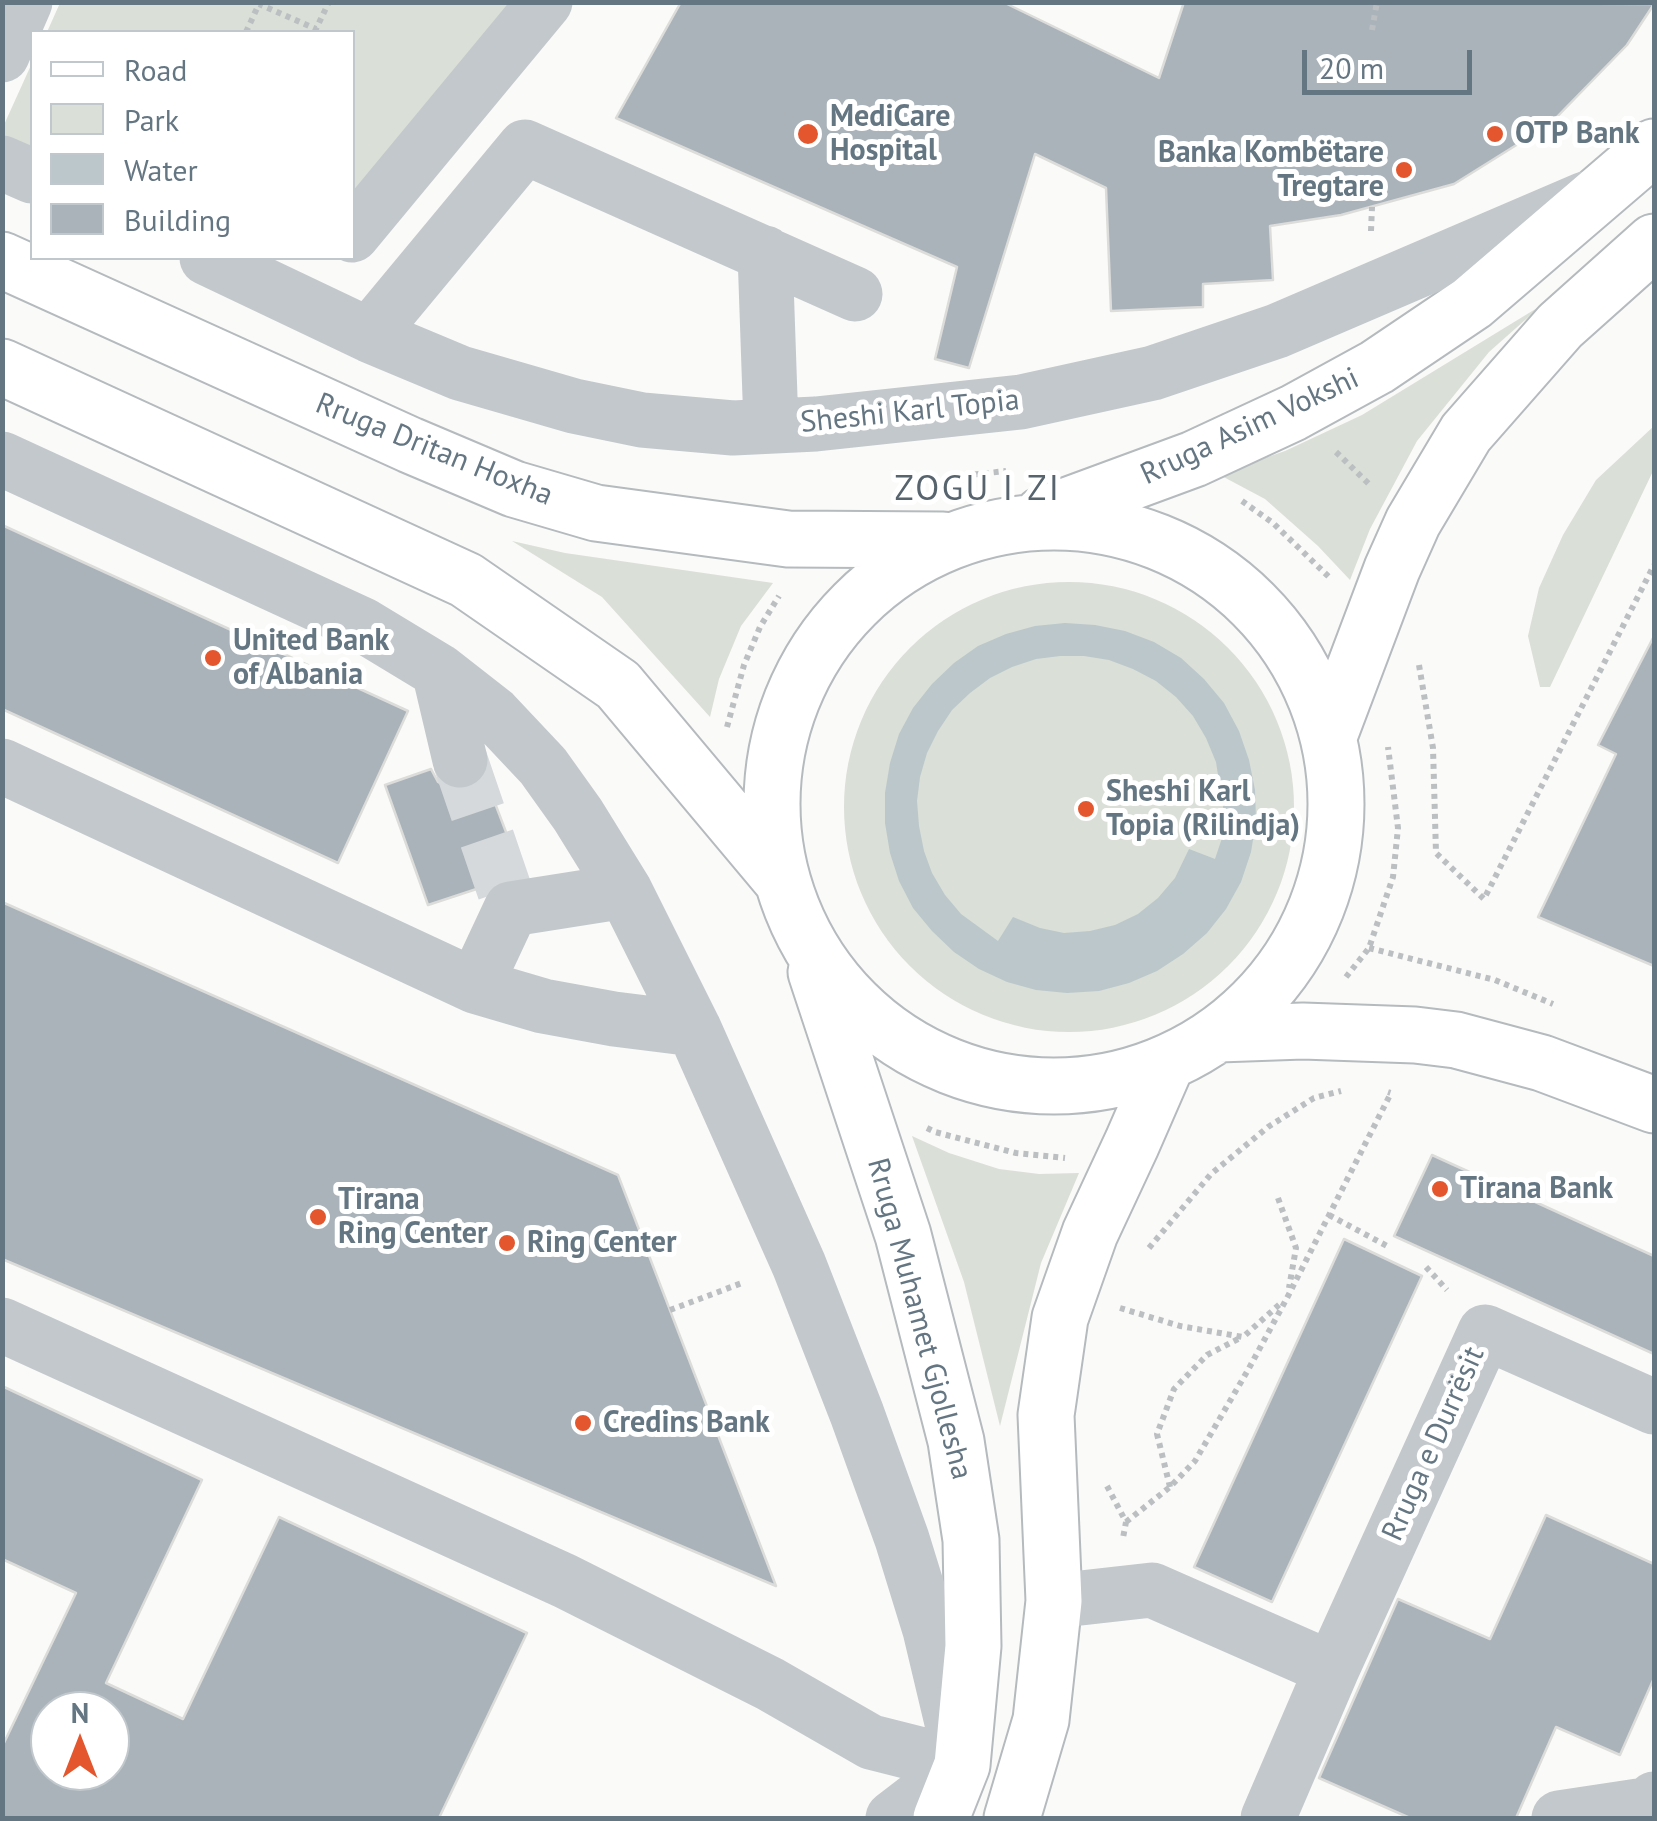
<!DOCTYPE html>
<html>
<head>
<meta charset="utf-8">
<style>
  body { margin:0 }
  #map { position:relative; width:1657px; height:1821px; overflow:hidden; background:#fafaf8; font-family:"PT Sans",sans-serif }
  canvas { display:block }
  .frame { position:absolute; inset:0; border:5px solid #657683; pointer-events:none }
  .legend { position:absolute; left:30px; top:30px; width:325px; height:230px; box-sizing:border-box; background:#fff; border:2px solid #c1c8cd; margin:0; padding:12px 18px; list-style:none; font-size:30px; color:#657683 }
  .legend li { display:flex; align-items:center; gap:20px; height:50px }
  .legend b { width:50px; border:2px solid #c1c8cd }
  .north { position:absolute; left:30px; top:1691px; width:100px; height:100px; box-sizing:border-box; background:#fff; border:2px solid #c1c8cd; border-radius:50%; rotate:0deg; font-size:28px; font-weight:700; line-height:40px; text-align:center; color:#657683 }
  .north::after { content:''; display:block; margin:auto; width:35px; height:45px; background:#e4572e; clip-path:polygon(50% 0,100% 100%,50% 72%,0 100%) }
  .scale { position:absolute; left:1302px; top:50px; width:170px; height:45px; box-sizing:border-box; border:5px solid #657683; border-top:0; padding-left:12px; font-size:30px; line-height:35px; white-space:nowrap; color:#657683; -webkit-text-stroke:8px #fff; paint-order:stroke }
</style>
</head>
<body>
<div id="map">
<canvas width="1657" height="1821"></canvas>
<div class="frame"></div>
<ul class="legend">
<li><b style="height:12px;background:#fff"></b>Road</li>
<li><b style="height:28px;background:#dadfd7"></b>Park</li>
<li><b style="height:28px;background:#bbc7cb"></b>Water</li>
<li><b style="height:28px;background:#aab3b9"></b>Building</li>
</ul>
<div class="north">N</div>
<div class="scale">20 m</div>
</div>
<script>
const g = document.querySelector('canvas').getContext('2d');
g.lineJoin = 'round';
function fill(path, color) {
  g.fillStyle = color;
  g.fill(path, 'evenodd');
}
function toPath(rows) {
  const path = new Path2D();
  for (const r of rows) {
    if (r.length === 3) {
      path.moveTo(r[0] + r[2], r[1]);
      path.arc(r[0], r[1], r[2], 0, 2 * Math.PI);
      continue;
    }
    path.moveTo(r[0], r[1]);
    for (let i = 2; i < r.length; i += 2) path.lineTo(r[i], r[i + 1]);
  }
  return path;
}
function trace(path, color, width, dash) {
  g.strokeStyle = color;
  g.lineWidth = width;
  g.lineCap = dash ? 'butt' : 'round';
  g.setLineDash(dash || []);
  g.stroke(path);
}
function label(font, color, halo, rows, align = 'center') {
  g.font = font + ' "PT Sans",sans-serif';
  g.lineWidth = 10;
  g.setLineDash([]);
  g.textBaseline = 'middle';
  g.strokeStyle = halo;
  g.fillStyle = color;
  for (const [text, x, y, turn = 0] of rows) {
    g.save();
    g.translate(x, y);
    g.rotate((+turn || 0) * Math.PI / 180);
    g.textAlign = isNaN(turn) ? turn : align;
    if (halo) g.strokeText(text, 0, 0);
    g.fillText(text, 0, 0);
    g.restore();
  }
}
fill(toPath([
  [517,2,353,209,352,32,47,32,60,3],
  [32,63,32,154,3,141,3,127],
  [1542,305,1489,352,1417,441,1370,529,1350,580,1318,546,1265,499,1218,474,1285,451,1362,415],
  [1654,426,1654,469,1550,687,1540,687,1528,636,1539,588,1563,535,1596,480],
  [512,541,565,553,773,583,741,626,719,679,710,717,602,597],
  [1069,807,225],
  [912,1136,949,1153,999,1169,1039,1174,1079,1173,1041,1263,1000,1426,964,1282]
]), '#dadfd7');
fill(toPath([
  [1065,623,1095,625,1125,631,1154,642,1181,658,1204,679,1224,703,1239,731,1249,760,1255,790,1256,821,1251,852,1241,882,1226,909,1207,933,1183,954,1157,971,1129,983,1099,991,1067,993,1036,990,1007,982,979,969,954,952,932,931,913,908,899,881,890,853,885,823,885,793,890,763,899,734,913,708,932,684,954,663,978,646,1006,634,1035,626],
  [1060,656,1084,656,1109,660,1133,669,1156,681,1176,697,1193,716,1206,738,1216,762,1224,813,1222,838,1215,859,1189,849,1175,878,1158,898,1138,914,1115,925,1090,931,1064,933,1040,928,1013,917,998,941,961,914,945,895,932,873,924,851,919,826,917,801,920,777,927,753,938,731,952,710,970,693,990,678,1012,667,1036,659]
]), '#bbc7cb');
const building = toPath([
  [681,2,1003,2,1159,78,1184,2,1654,4,1627,45,1550,124,1454,184,1341,215,1270,226,1273,280,1203,284,1203,307,1111,311,1106,188,1035,154,969,368,935,359,957,267,616,118,681,2],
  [2,525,408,711,338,863,2,709,2,525],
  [1654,636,1654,966,1538,917,1616,754,1598,745,1654,636],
  [431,769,438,782,452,790,468,790,481,783,485,777,522,874,428,905,385,785,431,769],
  [2,902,618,1175,776,1586,2,1259,2,902],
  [1432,1155,1654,1256,1654,1354,1394,1236,1432,1155],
  [1344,1239,1422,1276,1272,1602,1194,1567,1344,1239],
  [2,1386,202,1480,106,1683,183,1719,279,1517,527,1633,439,1818,2,1818,2,1747,76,1593,2,1559,2,1386],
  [50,1711,110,1711,110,1771,50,1771,50,1711],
  [1546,1515,1654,1564,1654,1678,1620,1755,1556,1727,1516,1818,1410,1818,1319,1778,1398,1599,1490,1639,1546,1515]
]);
fill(building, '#aab3b9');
trace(building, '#dcdcda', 2.5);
trace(toPath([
  [460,760,511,909]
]), '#d5d9db', 55, [55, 28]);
const major = toPath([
  [2,260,410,445,514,489,596,513,788,539,943,540],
  [2,367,466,580,618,685,779,877],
  [1042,515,1194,459,1293,413,1377,367,1472,303,1654,147],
  [1054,804,282],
  [1329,736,1392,569,1413,522,1466,433,1560,326,1654,242],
  [816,972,903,1235,956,1441,971,1540,973,1646,962,1765,941,1818],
  [1219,1034,1303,1031,1415,1035,1456,1040,1542,1063,1654,1105],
  [1012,1818,1041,1720,1054,1601,1046,1415,1060,1318,1090,1233,1132,1143,1166,1065]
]);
trace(major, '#b5babe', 59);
trace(toPath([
  [1372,30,1377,2],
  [246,32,259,4,316,29,329,2],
  [1371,231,1372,207],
  [1336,452,1370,485],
  [934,479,1006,471],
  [1242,501,1273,523,1330,578],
  [1419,665,1433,748,1436,853,1484,899,1654,565],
  [727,727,744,665,760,627,779,596],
  [1369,948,1495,980,1553,1004],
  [1346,977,1369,948,1393,877,1398,828,1388,747],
  [927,1128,935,1132,1016,1153,1065,1158],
  [1278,1198,1296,1248,1289,1288],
  [1329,1215,1389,1247],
  [1149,1248,1211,1174,1268,1127,1314,1098,1341,1091],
  [1426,1267,1447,1290],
  [1120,1308,1180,1326,1243,1337,1281,1303],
  [670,1310,742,1283],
  [1107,1486,1126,1522,1123,1538],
  [1170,1487,1157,1434,1174,1389,1207,1355,1242,1337],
  [1126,1522,1170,1487,1195,1461,1248,1370,1287,1298,1391,1093,1388,1092]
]), '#bbbfc2', 6, [5, 5]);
trace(toPath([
  [2,55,25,2],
  [2,163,32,176],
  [352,235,545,2],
  [765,253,771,426],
  [207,258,369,335,460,373,574,406,642,420,733,428,816,424,1021,402,1153,373,1277,331,1585,199],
  [369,335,525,147,855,294],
  [2,459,363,625,439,671,494,714,543,766,578,815,625,891,694,1029,799,1265,857,1414,902,1539,930,1630,959,1752],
  [439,671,460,760],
  [2,766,475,986,543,1006,614,1019,694,1029],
  [475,986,511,909,625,891],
  [2,1325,565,1581,770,1684,871,1742,962,1765],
  [1054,1601,1152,1590,1332,1669],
  [893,1818,962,1765],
  [1268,1818,1332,1669,1485,1332,1654,1407],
  [1559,1818,1652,1804,1654,1799]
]), '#c3c8cc', 55);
trace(major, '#fff', 55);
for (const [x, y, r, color] of [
  [808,134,12,"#e4572e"],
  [1495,134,10,"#e4572e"],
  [1404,170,10,"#e4572e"],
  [213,658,10,"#e4572e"],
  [1086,809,10,"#e4572e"],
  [1440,1189,10,"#e4572e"],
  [318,1217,10,"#e4572e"],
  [507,1243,10,"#e4572e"],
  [583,1423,10,"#e4572e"]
]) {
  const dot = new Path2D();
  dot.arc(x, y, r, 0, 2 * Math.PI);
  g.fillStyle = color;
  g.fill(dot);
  trace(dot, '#fff', 4);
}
label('bold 30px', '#657683', '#fff', [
  ["MediCare",830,117],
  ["Hospital",830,151],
  ["OTP Bank",1515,134],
  ["Banka Kombëtare",1384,153,"right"],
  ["Tregtare",1384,187,"right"],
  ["United Bank",233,641],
  ["of Albania",233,675],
  ["Sheshi Karl",1106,792],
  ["Topia (Rilindja)",1106,826],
  ["Tirana Bank",1460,1189],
  ["Tirana",338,1200],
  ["Ring Center",338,1234],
  ["Ring Center",527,1243],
  ["Credins Bank",603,1423]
], 'left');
label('30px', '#657683', '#fff', [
  ["Sheshi Karl Topia",910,412,-6],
  ["Rruga Asim Vokshi",1250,427,-25],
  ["Rruga Dritan Hoxha",434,450,22],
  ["Rruga Muhamet Gjollesha",919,1319,75],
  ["Rruga e Durrësit",1434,1444,-66]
]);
g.letterSpacing = '2.5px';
label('35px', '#57646e', '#fff', [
  ["ZOGU I ZI",978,490]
]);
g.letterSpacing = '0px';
</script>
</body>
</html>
